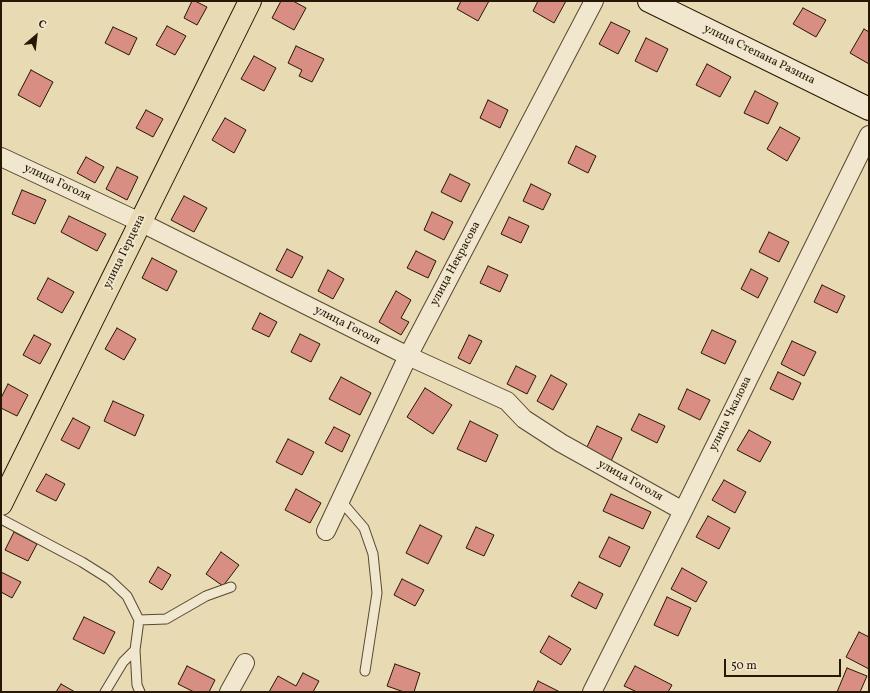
<!DOCTYPE html>
<html>
<head>
<meta charset="utf-8">
<style>
  body { margin:0 }
  #map { position:relative; width:870px; height:693px; overflow:hidden; background:#e8dab3; font-family:Vollkorn,serif }
  canvas { display:block }
  .frame { position:absolute; inset:0; border:2px solid #271704; pointer-events:none }
  .north { position:absolute; left:16px; top:16px; width:40px; height:40px; -webkit-text-stroke:3px #f0e7ce; paint-order:stroke; rotate:28deg; font-size:11px; font-weight:700; line-height:16px; text-align:center; color:#271704 }
  .north::after { content:''; display:block; margin:auto; width:14px; height:18px; background:#271704; clip-path:polygon(50% 0,100% 100%,50% 72%,0 100%) }
  .scale { position:absolute; left:724px; top:659px; width:117px; height:18px; box-sizing:border-box; border:2px solid #271704; border-top:0; padding-left:5px; font-size:12px; line-height:14px; white-space:nowrap; color:#271704; -webkit-text-stroke:3px #f0e7ce; paint-order:stroke }
</style>
</head>
<body>
<div id="map">
<canvas width="870" height="693"></canvas>
<div class="frame"></div>
<div class="north">С</div>
<div class="scale">50 m</div>
</div>
<script>
const g = document.querySelector('canvas').getContext('2d');
g.lineJoin = 'round';
function fill(path, color) {
  g.fillStyle = color;
  g.fill(path, 'evenodd');
}
function toPath(rows) {
  const path = new Path2D();
  for (const r of rows) {
    path.moveTo(r[0], r[1]);
    for (let i = 2; i < r.length; i += 2) path.lineTo(r[i], r[i + 1]);
  }
  return path;
}
function trace(path, color, width, dash) {
  g.strokeStyle = color;
  g.lineWidth = width;
  g.lineCap = dash ? 'butt' : 'round';
  g.setLineDash(dash || []);
  g.stroke(path);
}
function label(font, color, halo, rows, align = 'center') {
  g.font = font + ' Vollkorn,serif';
  g.lineWidth = 4;
  g.setLineDash([]);
  g.textBaseline = 'middle';
  g.strokeStyle = halo;
  g.fillStyle = color;
  for (const [text, x, y, turn = 0] of rows) {
    g.save();
    g.translate(x, y);
    g.rotate((+turn || 0) * Math.PI / 180);
    g.textAlign = isNaN(turn) ? turn : align;
    if (halo) g.strokeText(text, 0, 0);
    g.fillText(text, 0, 0);
    g.restore();
  }
}
const building = toPath([
  [192,1,195,1,207,7,197,25,184,18,192,1],
  [281,1,293,1,306,8,294,30,272,18,281,1],
  [461,1,489,1,478,21,457,9,461,1],
  [538,1,566,1,554,23,533,11,538,1],
  [803,8,826,20,816,37,793,24,803,8],
  [611,22,630,31,618,54,599,44,611,22],
  [167,26,186,36,175,55,156,45,167,26],
  [113,27,137,38,129,55,105,43,113,27],
  [864,29,869,32,869,64,850,53,864,29],
  [646,38,668,49,657,72,635,61,646,38],
  [296,46,324,59,312,82,299,76,302,70,288,63,296,46],
  [254,56,276,68,264,91,241,79,254,56],
  [707,64,731,77,720,97,696,85,707,64],
  [31,70,53,82,40,107,18,95,31,70],
  [755,91,778,103,768,124,744,113,755,91],
  [488,100,508,110,500,128,480,118,488,100],
  [146,110,163,119,153,137,136,128,146,110],
  [225,118,246,130,234,153,212,140,225,118],
  [780,127,800,138,787,161,767,149,780,127],
  [576,146,596,156,588,173,568,163,576,146],
  [86,157,104,167,95,183,77,173,86,157],
  [117,167,138,177,127,200,106,189,117,167],
  [450,174,470,184,461,202,441,192,450,174],
  [531,184,551,194,543,210,523,201,531,184],
  [22,190,46,200,35,224,12,214,22,190],
  [184,196,207,208,194,232,171,220,184,196],
  [432,212,453,222,444,240,424,230,432,212],
  [69,216,106,234,97,251,61,232,69,216],
  [509,217,529,226,521,243,501,234,509,217],
  [769,232,789,242,779,262,759,252,769,232],
  [287,249,303,257,292,278,276,270,287,249],
  [416,251,436,261,428,278,407,268,416,251],
  [152,258,177,271,167,291,142,278,152,258],
  [488,266,508,275,500,292,480,283,488,266],
  [751,269,768,278,758,298,741,289,751,269],
  [328,270,344,279,333,299,318,291,328,270],
  [48,278,74,292,62,313,37,299,48,278],
  [822,285,845,296,837,313,814,302,822,285],
  [396,291,411,300,401,318,409,322,401,335,379,322,396,291],
  [260,313,277,322,269,337,252,329,260,313],
  [117,328,136,339,124,360,105,349,117,328],
  [712,330,736,341,725,364,701,353,712,330],
  [300,334,320,344,311,362,291,352,300,334],
  [34,335,51,344,40,364,23,355,34,335],
  [469,335,482,341,470,364,458,358,469,335],
  [792,341,816,352,804,376,781,364,792,341],
  [516,366,536,376,527,394,507,384,516,366],
  [778,372,801,383,793,400,770,389,778,372],
  [551,375,567,384,553,410,537,401,551,375],
  [341,377,371,393,360,415,329,399,341,377],
  [8,384,28,395,17,416,1,408,1,398,8,384],
  [425,388,452,405,433,434,407,417,425,388],
  [687,389,710,400,700,420,678,409,687,389],
  [113,401,144,415,135,436,104,421,113,401],
  [639,414,665,426,657,443,631,430,639,414],
  [73,418,90,427,79,449,61,440,73,418],
  [470,421,498,435,486,462,457,449,470,421],
  [597,426,622,438,611,461,586,449,597,426],
  [334,427,350,435,342,452,325,443,334,427],
  [749,430,771,442,760,462,737,450,749,430],
  [288,439,314,452,302,475,276,462,288,439],
  [46,474,65,484,56,501,36,491,46,474],
  [724,480,746,492,735,513,712,500,724,480],
  [296,489,321,503,310,523,285,510,296,489],
  [611,494,651,512,643,529,603,511,611,494],
  [708,516,730,528,719,549,696,537,708,516],
  [420,525,442,536,428,564,406,553,420,525],
  [476,527,494,535,484,556,466,548,476,527],
  [14,532,37,544,28,561,5,550,14,532],
  [609,537,630,547,620,567,599,557,609,537],
  [221,552,239,565,223,586,206,574,221,552],
  [158,567,171,575,162,590,149,582,158,567],
  [682,568,707,582,696,602,671,589,682,568],
  [1,572,21,582,12,598,1,592,1,572],
  [402,579,424,590,415,606,394,595,402,579],
  [579,582,603,594,596,609,571,596,579,582],
  [667,597,691,608,678,636,654,625,667,597],
  [84,617,115,632,104,654,73,639,84,617],
  [859,632,869,637,869,669,846,657,859,632],
  [549,636,571,649,561,665,540,652,549,636],
  [395,664,420,673,414,692,404,692,387,686,395,664],
  [187,666,215,680,209,692,194,692,178,684,187,666],
  [635,666,672,685,668,692,637,692,624,686,635,666],
  [847,668,867,676,860,692,837,692,847,668],
  [303,673,319,681,313,692,269,692,278,676,296,686,303,673],
  [538,681,560,692,533,692,538,681],
  [61,684,75,692,56,692,61,684]
]);
fill(building, '#d88e82');
trace(building, '#271704', 1);
const service = toPath([
  [340,500,364,528,373,554,377,593,365,671],
  [1,519,82,562,109,579,127,596,139,620,135,650,137,685,140,692],
  [139,620,166,619,206,596,231,587],
  [105,692,123,662,135,650]
]);
const minor = toPath([
  [1,157,140,222,408,356,507,401,524,419,561,443,683,511],
  [326,531,408,356,594,1],
  [229,692,245,663],
  [592,692,683,511,869,135]
]);
const secondary = toPath([
  [649,1,869,109]
]);
const primary = toPath([
  [1,504,250,1]
]);
trace(service, '#574830', 11);
trace(minor, '#574830', 20);
trace(secondary, '#271704', 24);
trace(primary, '#271704', 24);
trace(service, '#f0e7ce', 9);
trace(minor, '#f0e7ce', 18);
trace(secondary, '#f0e7ce', 22);
trace(primary, '#e8dab3', 22);
label('12px', '#271704', '#f0e7ce', [
  ["улица Степана Разина",759,55,26],
  ["улица Гоголя",57,183,25],
  ["улица Герцена",125,252,-64],
  ["улица Некрасова",456,264,-62],
  ["улица Гоголя",347,326,27],
  ["улица Чкалова",731,414,-64],
  ["улица Гоголя",630,481,29]
]);
</script>
</body>
</html>
